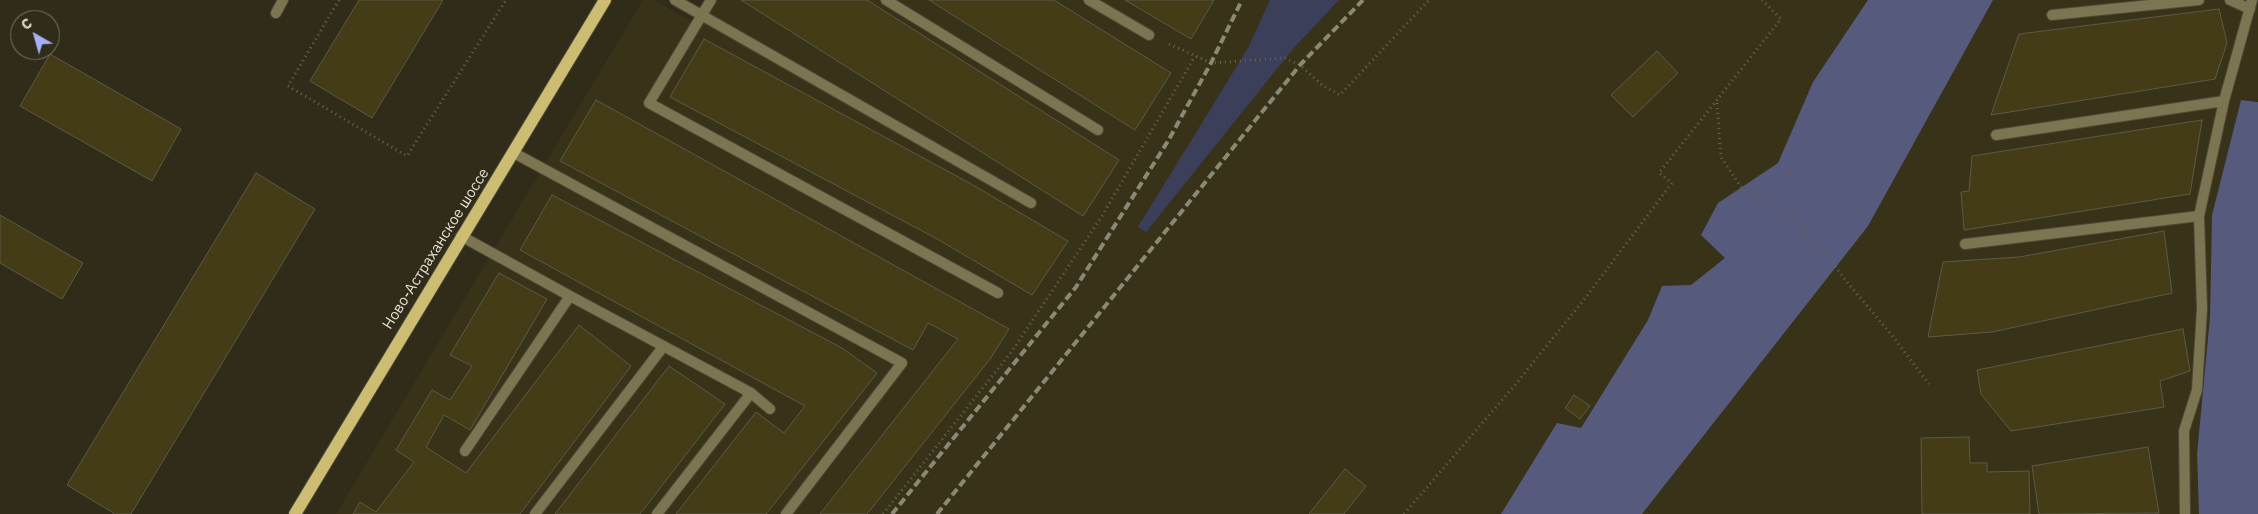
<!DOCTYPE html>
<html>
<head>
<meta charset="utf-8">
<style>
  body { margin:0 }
  #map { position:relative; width:2258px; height:514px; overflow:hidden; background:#302c19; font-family:"IBM Plex Sans",sans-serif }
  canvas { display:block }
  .north { position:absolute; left:10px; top:10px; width:50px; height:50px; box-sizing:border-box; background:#302c19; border:1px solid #777464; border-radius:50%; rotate:322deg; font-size:14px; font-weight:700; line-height:20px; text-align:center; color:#e2e0d4 }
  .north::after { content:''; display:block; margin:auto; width:18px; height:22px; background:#a8b0fc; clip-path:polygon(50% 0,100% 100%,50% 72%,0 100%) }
</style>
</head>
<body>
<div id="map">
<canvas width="2258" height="514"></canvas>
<div class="north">С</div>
</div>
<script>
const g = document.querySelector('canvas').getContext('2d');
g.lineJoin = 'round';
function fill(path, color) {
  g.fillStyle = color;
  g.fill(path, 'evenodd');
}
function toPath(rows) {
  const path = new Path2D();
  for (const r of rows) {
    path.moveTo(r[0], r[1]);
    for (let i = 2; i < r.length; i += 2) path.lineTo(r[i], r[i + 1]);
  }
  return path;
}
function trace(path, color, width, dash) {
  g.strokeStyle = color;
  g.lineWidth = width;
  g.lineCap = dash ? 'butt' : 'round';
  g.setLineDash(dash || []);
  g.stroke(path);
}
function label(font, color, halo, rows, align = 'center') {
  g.font = font + ' "IBM Plex Sans",sans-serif';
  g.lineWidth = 4;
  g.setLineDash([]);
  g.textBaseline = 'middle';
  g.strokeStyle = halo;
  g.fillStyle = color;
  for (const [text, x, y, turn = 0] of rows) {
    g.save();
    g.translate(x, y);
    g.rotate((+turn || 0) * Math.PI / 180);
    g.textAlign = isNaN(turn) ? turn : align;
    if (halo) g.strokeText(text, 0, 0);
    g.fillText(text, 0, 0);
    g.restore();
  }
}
fill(toPath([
  [643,0,654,0,693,22,706,0,1270,0,1248,48,1292,50,1339,0,2258,0,2258,101,2241,100,2212,215,2210,317,2197,454,2199,514,336,514]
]), '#383318');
fill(toPath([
  [1270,0,1339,0,1292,50,1146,232,1138,227,1248,48]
]), '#3c3f59');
fill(toPath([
  [1868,0,1993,0,1868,226,1642,514,1501,514,1557,423,1581,428,1648,320,1662,286,1691,285,1725,258,1701,235,1718,203,1778,163,1813,82],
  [2241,100,2258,102,2258,514,2199,514,2197,454,2210,317,2212,215]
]), '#565a7c');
const building = toPath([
  [359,0,443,0,372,118,310,81,359,0],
  [741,0,867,0,1119,160,1083,216,741,0],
  [929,0,1054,0,1171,73,1135,130,929,0],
  [1125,0,1214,0,1191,39,1125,0],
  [2219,9,2227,43,2215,79,1991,115,2019,34,2219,9],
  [704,39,973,185,1068,241,1032,295,939,240,670,97,704,39],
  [1657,51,1678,73,1633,117,1611,95,1657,51],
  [50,54,181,129,152,181,20,106,50,54],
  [596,100,1009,329,990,359,867,514,820,514,958,339,928,323,913,350,560,161,596,100],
  [2202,120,2190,194,1964,230,1961,192,1969,191,1972,156,2202,120],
  [256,173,315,209,131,514,115,514,67,485,256,173],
  [552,195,842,348,877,373,766,514,676,514,756,412,784,433,805,406,520,250,552,195],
  [0,215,83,263,62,299,0,263,0,215],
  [2164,231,2172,293,1992,332,1928,337,1943,262,2019,257,2164,231],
  [499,273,547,299,470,430,444,415,426,447,466,473,579,325,631,366,520,514,353,514,360,502,376,512,414,462,396,450,432,390,450,400,472,366,450,355,499,273],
  [2183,329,2190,371,2160,381,2164,407,2011,431,1981,394,1977,370,2183,329],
  [669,366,725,404,640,514,555,514,669,366],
  [1574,395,1590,406,1580,419,1565,408,1574,395],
  [1969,437,1970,463,1987,463,1987,472,2029,471,2030,514,1922,514,1921,438,1969,437],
  [2148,447,2159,513,2039,514,2032,466,2148,447],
  [1345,469,1366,486,1344,514,1309,514,1345,469]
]);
fill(building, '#433c17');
trace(building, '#5d5945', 1);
const service = toPath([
  [675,0,1031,203],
  [711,0,649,103,998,293],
  [886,0,1098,130],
  [1089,0,1149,35],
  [2230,0,2250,9],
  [276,13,283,0],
  [2052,15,2199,0],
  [1996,135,2224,101],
  [514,153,902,363,786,514],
  [461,236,570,296],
  [1965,244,2199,216],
  [465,451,570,296,751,393,770,409],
  [535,514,663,347],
  [657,514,751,393],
  [2185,514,2184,431,2197,390,2202,309,2199,216,2224,101,2252,0]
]);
const primary = toPath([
  [295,514,605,0]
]);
trace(service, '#4c4937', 12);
trace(primary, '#4c4937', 14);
trace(toPath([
  [339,0,288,86,407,156,506,0],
  [1169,44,1211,63,1285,58,1300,65,1322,85,1340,95,1429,0],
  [1717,103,1721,157,1741,187,1794,219,1823,249,1843,277,1890,333,1929,384],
  [883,514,1012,351,1102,216,1195,56],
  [1404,514,1515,385,1586,297,1672,183,1659,173,1781,19,1762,0]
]), '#686554', 3, [1, 4]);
trace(service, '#7c7551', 10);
trace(primary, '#ccbd72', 12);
trace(toPath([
  [892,514,1076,287,1168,141,1211,63,1242,0],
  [937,514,1300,65,1363,0]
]), '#8b8878', 4, [8, 4]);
label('15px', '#e2e0d4', '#302c19', [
  ["Ново-Астраханское шоссе",436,249,-58]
]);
</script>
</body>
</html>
